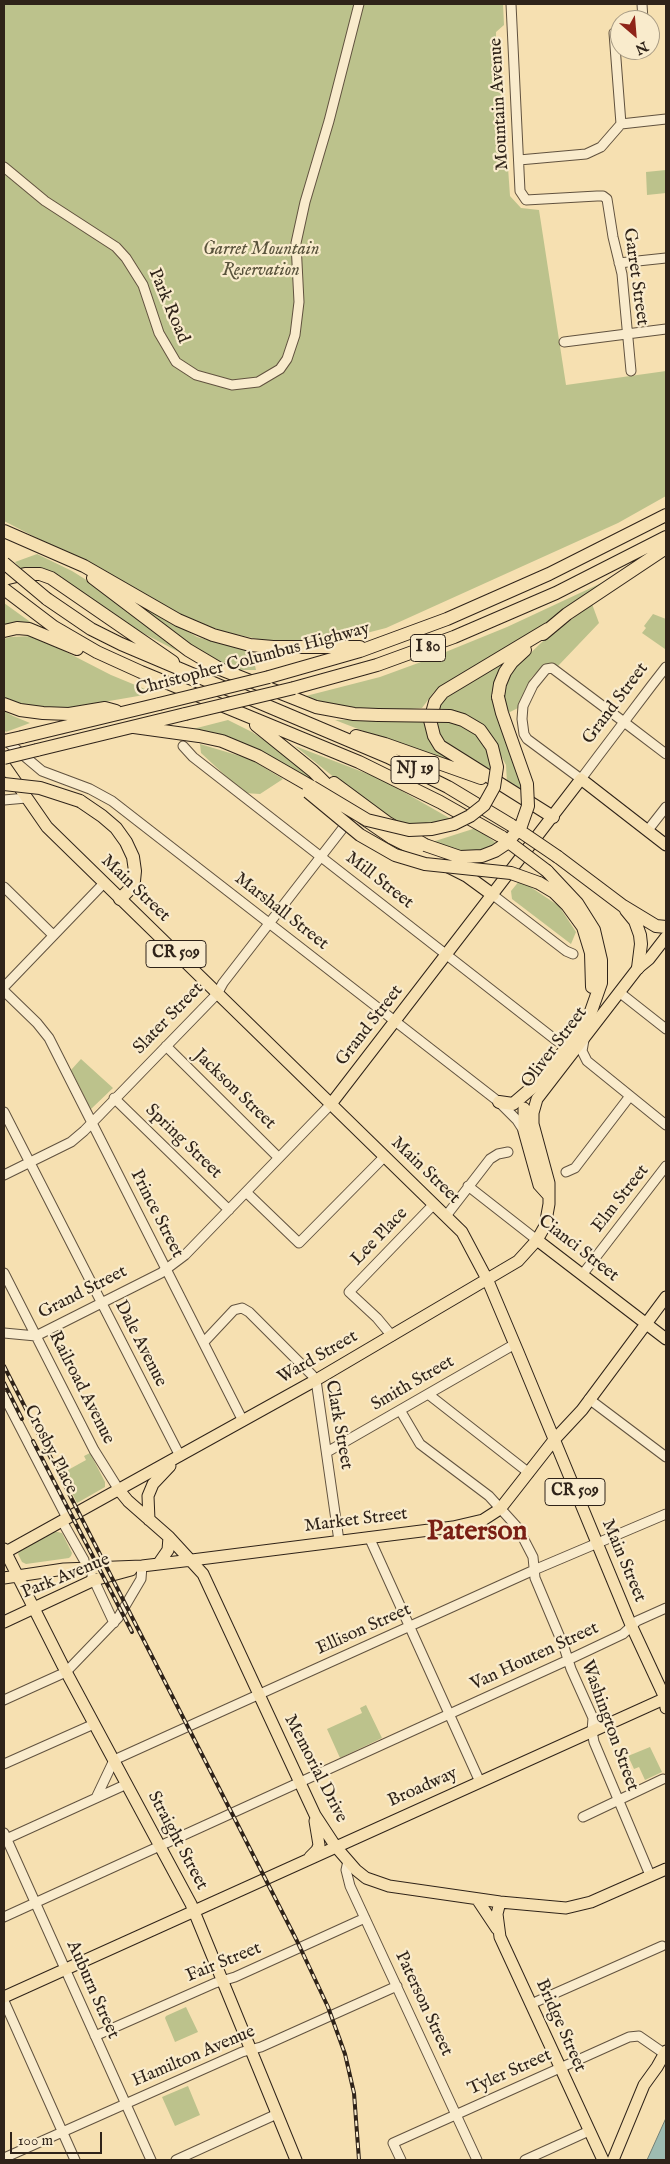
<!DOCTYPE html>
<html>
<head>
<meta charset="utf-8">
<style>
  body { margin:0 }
  #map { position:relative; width:670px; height:2164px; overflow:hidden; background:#f6e0b1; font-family:"IM FELL English",serif }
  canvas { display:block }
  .frame { position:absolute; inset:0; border:5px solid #2f2319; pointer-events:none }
  .north { position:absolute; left:610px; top:10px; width:50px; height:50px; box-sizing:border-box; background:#f9ebcc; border:1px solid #a89b84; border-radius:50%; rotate:153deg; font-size:14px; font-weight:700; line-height:20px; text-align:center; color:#2f2319 }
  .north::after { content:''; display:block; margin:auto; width:18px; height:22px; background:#8f2418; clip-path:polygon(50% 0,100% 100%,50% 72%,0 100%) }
  .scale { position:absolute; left:10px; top:2132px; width:92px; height:22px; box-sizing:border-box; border:2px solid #2f2319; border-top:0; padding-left:6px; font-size:15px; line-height:18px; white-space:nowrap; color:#2f2319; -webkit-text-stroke:4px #f9ebcc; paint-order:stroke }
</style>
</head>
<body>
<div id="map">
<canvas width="670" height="2164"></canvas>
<div class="frame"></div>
<div class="north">N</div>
<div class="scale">100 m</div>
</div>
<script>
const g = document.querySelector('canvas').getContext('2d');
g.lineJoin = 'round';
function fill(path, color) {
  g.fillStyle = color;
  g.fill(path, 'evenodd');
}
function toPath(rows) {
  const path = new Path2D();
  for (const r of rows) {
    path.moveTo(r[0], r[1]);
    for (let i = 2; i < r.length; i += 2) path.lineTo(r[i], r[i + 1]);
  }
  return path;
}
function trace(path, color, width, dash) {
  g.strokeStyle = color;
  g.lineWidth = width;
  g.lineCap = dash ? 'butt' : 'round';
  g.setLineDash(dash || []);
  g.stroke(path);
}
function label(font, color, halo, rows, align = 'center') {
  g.font = font + ' "IM FELL English",serif';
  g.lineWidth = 4.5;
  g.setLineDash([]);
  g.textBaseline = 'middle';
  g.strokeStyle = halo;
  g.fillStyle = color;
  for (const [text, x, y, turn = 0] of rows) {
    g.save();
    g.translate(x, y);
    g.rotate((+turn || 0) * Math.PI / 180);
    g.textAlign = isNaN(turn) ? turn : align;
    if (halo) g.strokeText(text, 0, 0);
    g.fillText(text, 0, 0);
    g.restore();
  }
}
fill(toPath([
  [4,4,503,4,504,25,496,32,496,42,501,68,510,196,521,208,539,210,566,385,666,371,666,496,618,523,386,628,351,637,285,645,193,625,116,579,4,521],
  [666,170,666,193,647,195,646,172],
  [37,554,72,571,96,586,179,652,137,630,48,572,24,572,15,562],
  [610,579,513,645,447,682,434,692,422,708,388,711,344,709,302,697,380,677,421,662,507,627],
  [4,603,36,626,4,627],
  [592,604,599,623,558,666,552,663,546,664,531,678,518,708,508,713,504,696,508,680,515,668,542,642],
  [148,608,197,637,252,652,256,670,237,670,206,656,147,612],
  [653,614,666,619,665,649,642,633,646,628,644,626],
  [35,636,111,675,145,689,144,695,51,711,11,704,4,699,4,639,10,637],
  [508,660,496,681,528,795,507,783,506,765,488,732,436,712,446,698],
  [4,711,13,716,30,723,6,732,4,730],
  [228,720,252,732,284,753,320,784,189,730],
  [335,720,427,720,456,763,412,750],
  [434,720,448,720,471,730,481,739,489,752,491,774,444,745],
  [200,744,250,759,283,779,260,794,244,793,201,753],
  [295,746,381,779,451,819,417,826,396,824,376,811],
  [476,828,499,845,485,852,457,852,432,842],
  [520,880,559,906,576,932,571,944,512,899,511,891],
  [81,1059,113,1088,91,1109,71,1070],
  [90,1453,105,1482,105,1487,77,1503,64,1477,69,1474,68,1470,86,1460,84,1456],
  [53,1531,62,1533,72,1553,71,1556,69,1558,26,1564,22,1562,18,1554,20,1550],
  [366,1705,382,1738,340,1758,327,1729,362,1713,360,1708],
  [650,1747,662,1772,645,1780,639,1767,634,1769,628,1756],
  [186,2007,198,2032,175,2042,165,2018,166,2016],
  [188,2086,200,2115,175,2126,162,2097]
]), '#bcc28c');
const water = toPath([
  [666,2118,666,2160,647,2160,666,2118]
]);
fill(water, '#9ebcb2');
trace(water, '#727f75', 1);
const minor = toPath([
  [511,4,520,191,526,200,597,196,603,196,607,199,613,237,622,274,631,371],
  [642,4,643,20],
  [620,32,614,33,621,124],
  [519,160,586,154,601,147,621,124,666,119],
  [4,167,45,201,116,247,126,258,143,285,159,333,176,362,196,375,232,385,258,382,280,369,287,359,295,335,299,302,296,243,305,202,329,121,359,4],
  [619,263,666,258],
  [564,342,666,329],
  [666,667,652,685,624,722,599,755,581,779,527,739,524,734,522,719,523,706,533,685,546,669,552,668,624,722,666,754],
  [4,739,42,771,90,789,112,801,499,1102,517,1120,524,1131],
  [183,746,193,757,557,1041],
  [4,800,26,798],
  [648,830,666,807],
  [4,887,53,935],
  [493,895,566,951,573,954],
  [4,987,104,883],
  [4,991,37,1023,49,1038,243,1421],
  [619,992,666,1029],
  [584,1040,582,1051,587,1061,666,1125],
  [166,1046,279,1158],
  [114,1098,229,1210],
  [4,1112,180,1456],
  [566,1172,575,1168,630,1096],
  [4,1175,71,1142,84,1131,217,994,223,983,343,828],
  [468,1186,537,1240],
  [246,1192,299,1243,385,1156],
  [446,1216,490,1159,498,1154,508,1152],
  [4,1273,94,1450,119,1490],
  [582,1275,666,1166],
  [4,1333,36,1336,161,1273,185,1255,331,1104],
  [392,1336,377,1318,349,1292,434,1204],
  [204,1342,234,1310,242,1308,249,1312,312,1375,316,1380,339,1541],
  [428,1394,529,1473],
  [4,1396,67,1518],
  [589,1399,666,1457],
  [400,1410,420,1444,489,1496,518,1528,533,1557,535,1578,564,1647,571,1669,593,1718,592,1731,594,1742,650,1875],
  [327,1452,515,1344],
  [62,1521,84,1560],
  [369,1537,480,1782],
  [92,1576,114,1623],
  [4,1700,66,1672,118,1618,141,1579,142,1566],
  [4,1764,94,1724],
  [96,1798,114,1760,534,1570,666,1514],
  [583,1817,663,1779],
  [4,1833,151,2160],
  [4,1840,127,1784],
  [348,1861,346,1870,350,1886,477,2160],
  [4,1917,568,1660,623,1634,637,1621,666,1608],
  [4,2001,75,2160],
  [531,2004,662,1946],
  [95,2036,215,1983,235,1977,365,1918],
  [4,2158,242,2052,261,2047,397,1986],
  [176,2160,277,2114],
  [401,2160,393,2143,629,2037,639,2036,665,2054],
  [525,2160,589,2131]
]);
const major = toPath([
  [4,765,47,827,462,1232,488,1281,518,1352,631,1625,665,1698,666,1708],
  [331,1104,581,779,666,845],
  [524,1108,524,1131,539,1185,548,1195],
  [537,1240,666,1339],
  [119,1490,128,1501,169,1537,203,1574,315,1815,336,1847,356,1870,366,1878,389,1886,500,1902,566,1908,591,1902,666,1869],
  [149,1520,148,1496,153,1484,170,1466],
  [4,1549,63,1666,191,1904,296,2160],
  [6,1552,316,1380,518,1261,537,1240,545,1226,549,1204,549,1183,533,1124,533,1113,537,1099,638,968,649,959,666,937],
  [159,1563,168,1550,169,1537],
  [4,1578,64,1569,142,1566,192,1560,453,1527,483,1520,500,1509,554,1440,582,1410,666,1297],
  [4,1622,94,1580,131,1570],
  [310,1857,317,1850,319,1845,315,1821],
  [477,1899,497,1929],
  [500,1902,497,1914,500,1937,603,2160],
  [4,1997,666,1698],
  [613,2160,644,2085,657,2067,666,2051]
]);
const highway = toPath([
  [4,531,84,566,178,620,213,635,250,645,273,647,360,647],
  [93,578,188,650,220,669,316,707,354,714,378,715],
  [4,579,25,574,40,574,51,578,173,662],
  [4,589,54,627,97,652,141,672,359,762,440,802,502,837],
  [47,599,91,629,121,644,388,757,448,787,511,825],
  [548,629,443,692,435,702,430,720,434,736,440,746,553,817],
  [4,631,17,628,29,629,77,649],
  [543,634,567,614,666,548],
  [269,677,360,651,447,619,549,574,666,515],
  [294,688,377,665,454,637,556,593,666,537],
  [498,697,500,684,505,672,512,662,525,650],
  [4,704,20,710,43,713,69,714,105,708,116,711],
  [256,725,313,771,348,806],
  [134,727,199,736,222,741,258,756,312,787],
  [356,736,385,744,481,778],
  [22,737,159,704],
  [37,750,185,714],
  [334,783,388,823,425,845],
  [80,801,102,816,116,828,126,842,133,857,135,871,134,881,130,889,120,899],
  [363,818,392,838,467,876,493,895],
  [558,857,623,906,656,926,666,927],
  [539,883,554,892,567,905,583,927,591,953,592,987],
  [626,910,635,921,640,935,641,944,638,968],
  [499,1102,513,1104,534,1086,571,1043,589,1017,601,983,601,960,594,930,577,903,547,871]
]);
trace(minor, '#61523f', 11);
trace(major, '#2f2319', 13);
trace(highway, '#2f2319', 14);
trace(minor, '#f9ebcc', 9);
trace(major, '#f6e0b1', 11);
trace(highway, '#f6e0b1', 12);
const rail = toPath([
  [4,1366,297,1941,328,2007,345,2054,354,2093,359,2160],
  [4,1383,22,1419],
  [33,1441,132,1632]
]);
trace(rail, '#2f2319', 4);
trace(rail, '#f9ebcc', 2, [5.5]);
const highwayBridge = toPath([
  [4,563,47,599],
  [159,704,269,677],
  [185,714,294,688],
  [4,741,22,737],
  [4,758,37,750],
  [4,784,40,788,80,801],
  [312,787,367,820,409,830,432,829,454,824,470,816,484,805,494,787,497,767,492,747,480,730,463,720,450,716,378,715],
  [308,792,360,835,395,855,425,864,511,873,539,883],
  [511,825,558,857],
  [502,837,547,871],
  [425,845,460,857,482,856,495,851,507,843,521,826,528,806,527,784,502,713,498,697]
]);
trace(highwayBridge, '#2f2319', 14, []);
trace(highwayBridge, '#f6e0b1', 12);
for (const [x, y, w] of [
  [428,648,35],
  [415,770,48],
  [176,954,60],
  [575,1492,60]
]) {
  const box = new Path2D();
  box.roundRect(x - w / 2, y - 13.5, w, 27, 4);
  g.fillStyle = '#f9ebcc';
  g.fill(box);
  trace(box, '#2f2319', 1);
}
label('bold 16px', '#2f2319', null, [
  ["I 80",428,648],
  ["NJ 19",415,770],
  ["CR 509",176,954],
  ["CR 509",575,1492]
]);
label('18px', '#2f2319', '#f9ebcc', [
  ["Mountain Avenue",500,104,-93],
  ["Garret Street",635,277,82],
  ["Park Road",168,306,67],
  ["Christopher Columbus Highway",253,660,-15],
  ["Grand Street",616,704,-53],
  ["Mill Street",379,881,38],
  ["Main Street",135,889,44],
  ["Marshall Street",281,912,38],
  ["Slater Street",169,1019,-46],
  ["Grand Street",370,1026,-52],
  ["Oliver Street",555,1048,-53],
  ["Jackson Street",234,1090,44],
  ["Spring Street",183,1142,44],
  ["Main Street",425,1171,44],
  ["Elm Street",621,1199,-52],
  ["Prince Street",156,1214,63],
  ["Lee Place",380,1237,-46],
  ["Cianci Street",578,1249,38],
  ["Grand Street",83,1293,-27],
  ["Dale Avenue",140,1344,63],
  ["Ward Street",318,1358,-30],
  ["Smith Street",413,1384,-30],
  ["Railroad Avenue",81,1388,63],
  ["Clark Street",338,1425,80],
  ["Crosby Place",50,1450,63],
  ["Market Street",356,1521,-7],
  ["Main Street",623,1561,67],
  ["Park Avenue",66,1577,-22],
  ["Ellison Street",364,1630,-24],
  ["Van Houten Street",535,1657,-25],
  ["Washington Street",609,1726,70],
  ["Memorial Drive",315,1769,63],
  ["Broadway",423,1788,-24],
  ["Straight Street",177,1841,62],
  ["Fair Street",224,1963,-22],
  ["Auburn Street",92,1990,66],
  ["Paterson Street",423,2004,65],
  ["Bridge Street",560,2026,66],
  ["Hamilton Avenue",194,2057,-23],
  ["Tyler Street",510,2073,-24]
]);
label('italic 18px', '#59533c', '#f9ebcc', [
  ["Garret Mountain",261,250],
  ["Reservation",261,271]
]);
label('bold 28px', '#7a1f14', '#f9ebcc', [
  ["Paterson",477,1533]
]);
</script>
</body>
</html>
